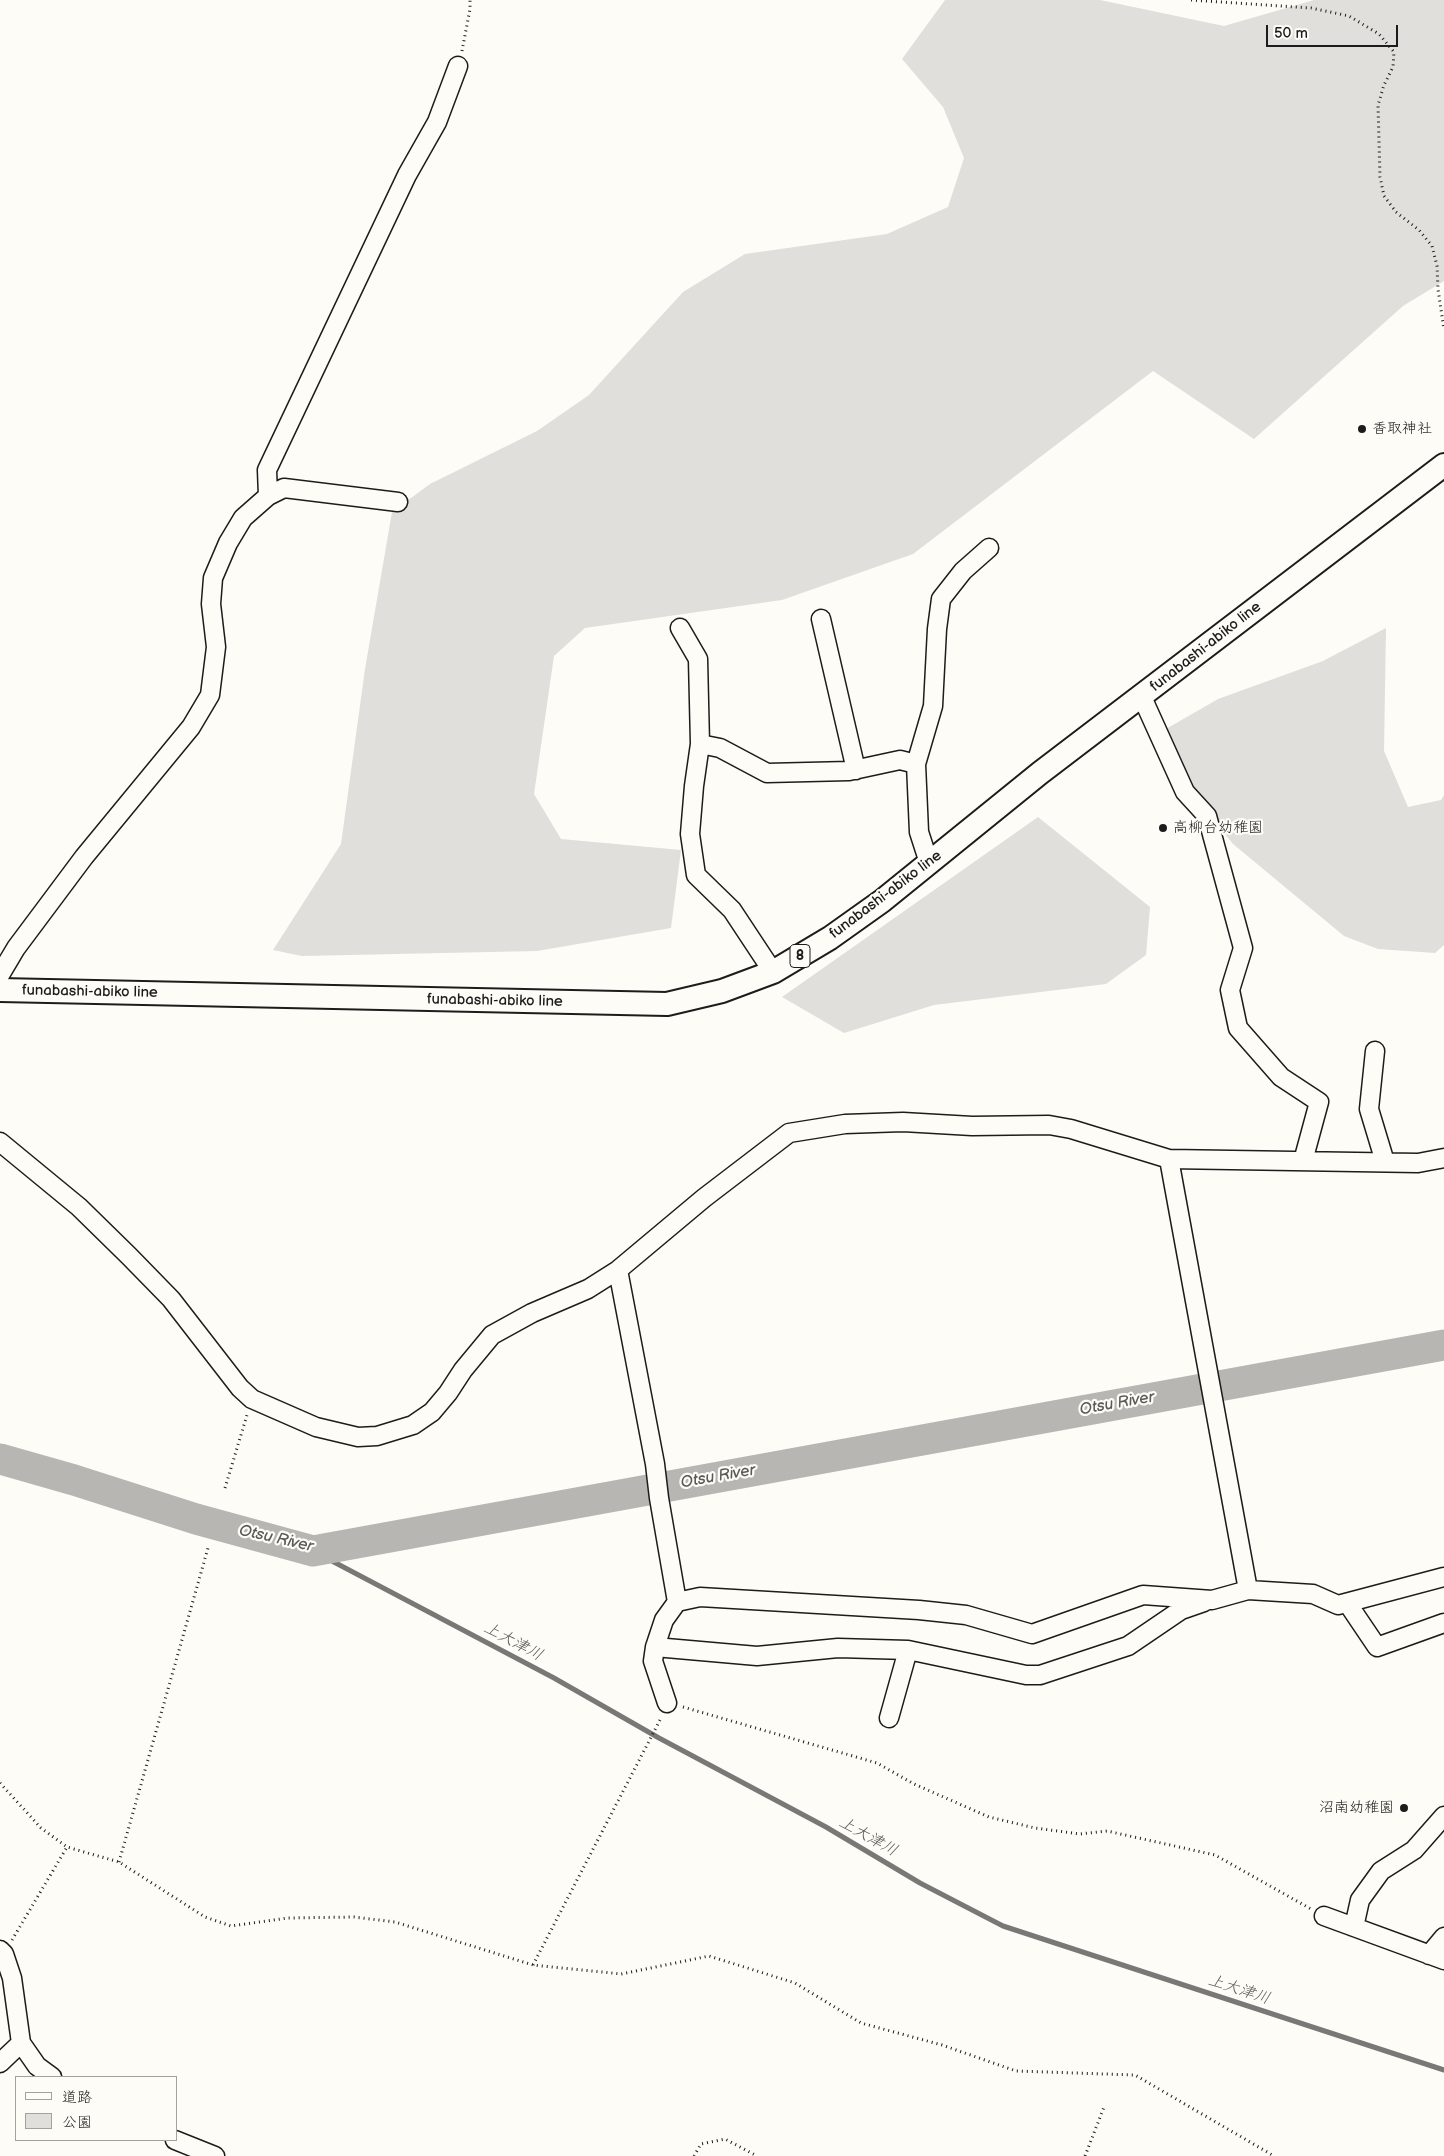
<!DOCTYPE html>
<html>
<head>
<meta charset="utf-8">
<style>
  body { margin:0 }
  #map { position:relative; width:1444px; height:2156px; overflow:hidden; background:#fdfcf7; font-family:"Balsamiq Sans","Klee One",sans-serif }
  canvas { display:block }
  .legend { position:absolute; left:15px; top:2076px; width:162px; height:65px; box-sizing:border-box; background:#fdfcf7; border:1px solid #a3a29f; margin:0; padding:6px 9px; list-style:none; font-size:15px; color:#1c1c1c }
  .legend li { display:flex; align-items:center; gap:10px; height:25px }
  .legend b { width:25px; border:1px solid #a3a29f }
  .scale { position:absolute; left:1266px; top:25px; width:132px; height:22px; box-sizing:border-box; border:2px solid #1c1c1c; border-top:0; padding-left:6px; font-size:15px; line-height:18px; white-space:nowrap; color:#1c1c1c; -webkit-text-stroke:4px #fdfcf7; paint-order:stroke }
</style>
</head>
<body>
<div id="map">
<canvas width="1444" height="2156"></canvas>
<ul class="legend">
<li><b style="height:6px;background:#fdfcf7"></b>道路</li>
<li><b style="height:14px;background:#e0dfdb"></b>公園</li>
</ul>
<div class="scale">50 m</div>
</div>
<script>
const g = document.querySelector('canvas').getContext('2d');
g.lineJoin = 'round';
function fill(path, color) {
  g.fillStyle = color;
  g.fill(path, 'evenodd');
}
function toPath(rows) {
  const path = new Path2D();
  for (const r of rows) {
    path.moveTo(r[0], r[1]);
    for (let i = 2; i < r.length; i += 2) path.lineTo(r[i], r[i + 1]);
  }
  return path;
}
function trace(path, color, width, dash) {
  g.strokeStyle = color;
  g.lineWidth = width;
  g.lineCap = dash ? 'butt' : 'round';
  g.setLineDash(dash || []);
  g.stroke(path);
}
function label(font, color, halo, rows, align = 'center') {
  g.font = font + ' "Balsamiq Sans","Klee One",sans-serif';
  g.lineWidth = 4.5;
  g.setLineDash([]);
  g.textBaseline = 'middle';
  g.strokeStyle = halo;
  g.fillStyle = color;
  for (const [text, x, y, turn = 0] of rows) {
    g.save();
    g.translate(x, y);
    g.rotate((+turn || 0) * Math.PI / 180);
    g.textAlign = isNaN(turn) ? turn : align;
    if (halo) g.strokeText(text, 0, 0);
    g.fillText(text, 0, 0);
    g.restore();
  }
}
fill(toPath([
  [945,0,1100,0,1224,26,1314,0,1444,0,1444,281,1403,306,1254,439,1153,371,913,554,782,600,585,628,554,656,534,794,561,839,681,850,671,928,537,951,302,956,273,950,341,844,365,669,392,512,430,484,537,431,589,395,683,292,745,254,887,234,948,207,964,158,943,107,902,59],
  [1386,628,1384,751,1408,807,1441,800,1444,795,1444,945,1435,953,1378,949,1344,936,1233,844,1188,789,1166,729,1218,699,1323,661],
  [1038,817,1150,907,1146,955,1106,984,934,1005,844,1033,782,997]
]), '#e0dfdb');
trace(toPath([
  [313,1551,554,1678,659,1738,826,1827,920,1883,1003,1926,1444,2070]
]), '#797876', 5);
trace(toPath([
  [0,1459,74,1480,196,1519,313,1551,1444,1345]
]), '#b7b6b2', 31);
const minor = toPath([
  [268,496,267,470,407,175,437,122,458,66],
  [821,619,856,770],
  [680,628,698,659,700,744,694,786,690,834,696,875,732,910,773,972],
  [1142,697,1185,792,1207,816,1243,948,1230,990,1238,1028,1281,1077,1319,1102,1303,1161],
  [700,744,720,748,767,773,849,771,900,760,916,764],
  [929,863,919,832,916,764,933,706,937,629,941,599,963,571,989,548],
  [0,975,16,948,84,857,191,727,210,695,216,647,211,604,213,578,228,543,243,518,268,496,284,488,398,502],
  [1375,1051,1369,1109,1385,1162],
  [0,1142,79,1207,129,1256,171,1299,240,1388,252,1399,316,1427,358,1437,377,1436,413,1425,432,1412,448,1393,463,1370,492,1335,532,1313,588,1289,618,1270,704,1198,789,1133,845,1124,903,1122,972,1126,1049,1125,1071,1129,1169,1159,1418,1163,1444,1158],
  [1169,1159,1248,1590],
  [618,1270,655,1464,659,1498,677,1602],
  [1348,1604,1377,1647,1444,1623],
  [655,1647,757,1656,838,1648,908,1650,1026,1675,1040,1675,1128,1646,1181,1610,1204,1602],
  [667,1703,653,1661,655,1647,664,1620,677,1602,700,1597,919,1610,966,1615,1032,1634,1143,1595,1212,1600,1248,1590,1313,1594,1338,1605,1444,1577],
  [889,1718,908,1650],
  [1324,1916,1444,1960],
  [1354,1927,1360,1900,1381,1871,1414,1850,1444,1816],
  [0,1950,4,1954,12,1978,21,2043,37,2066,52,2077],
  [1429,1955,1444,1937],
  [0,2063,21,2043],
  [175,2140,215,2156]
]);
const major = toPath([
  [0,990,667,1004,722,991,773,972,830,938,882,901,1040,773,1444,465]
]);
trace(minor, '#1c1c1c', 21);
trace(major, '#1c1c1c', 26);
trace(toPath([
  [1191,0,1311,8,1349,16,1379,34,1394,52,1393,67,1384,85,1378,105,1380,177,1384,196,1396,212,1419,230,1432,246,1437,266,1438,289,1444,330],
  [462,51,470,9,470,0],
  [225,1488,247,1415],
  [683,1707,877,1763,914,1784,989,1817,1035,1828,1080,1834,1107,1831,1215,1855,1311,1909],
  [0,1783,41,1828,67,1847,119,1862,205,1917,231,1926,288,1918,354,1917,395,1922,533,1965,621,1974,709,1956,795,1983,861,2023,942,2045,1016,2071,1135,2075,1274,2156],
  [119,1862,208,1548],
  [12,1940,67,1847],
  [533,1965,661,1718],
  [694,2156,701,2144,725,2139,757,2156],
  [1085,2156,1104,2107]
]), '#1c1c1c', 3, [1, 4]);
trace(minor, '#fdfcf7', 18);
trace(major, '#fdfcf7', 22);
for (const [x, y, r, color] of [
  [1362,429,5,"#1c1c1c"],
  [1163,828,5,"#1c1c1c"],
  [1404,1808,5,"#1c1c1c"]
]) {
  const dot = new Path2D();
  dot.arc(x, y, r, 0, 2 * Math.PI);
  g.fillStyle = color;
  g.fill(dot);
  trace(dot, '#fdfcf7', 2);
}
for (const [x, y, w] of [
  [800,956,20]
]) {
  const box = new Path2D();
  box.roundRect(x - w / 2, y - 11.5, w, 23, 4);
  g.fillStyle = '#fdfcf7';
  g.fill(box);
  trace(box, '#1c1c1c', 1);
}
label('bold 14px', '#1c1c1c', null, [
  ["8",800,956]
]);
label('15px', '#1c1c1c', '#fdfcf7', [
  ["香取神社",1372,429],
  ["高柳台幼稚園",1173,828],
  ["沼南幼稚園",1394,1808,"right"]
], 'left');
label('15px', '#1c1c1c', '#fdfcf7', [
  ["funabashi-abiko line",1206,647,-38],
  ["funabashi-abiko line",886,895,-37],
  ["funabashi-abiko line",90,992,1],
  ["funabashi-abiko line",495,1001,1]
]);
label('italic 16px', '#5a5a58', '#fdfcf7', [
  ["Otsu River",1117,1404,-10],
  ["Otsu River",718,1477,-10],
  ["Otsu River",276,1539,13],
  ["上大津川",513,1642,28],
  ["上大津川",868,1837,29],
  ["上大津川",1239,1990,18]
]);
</script>
</body>
</html>
